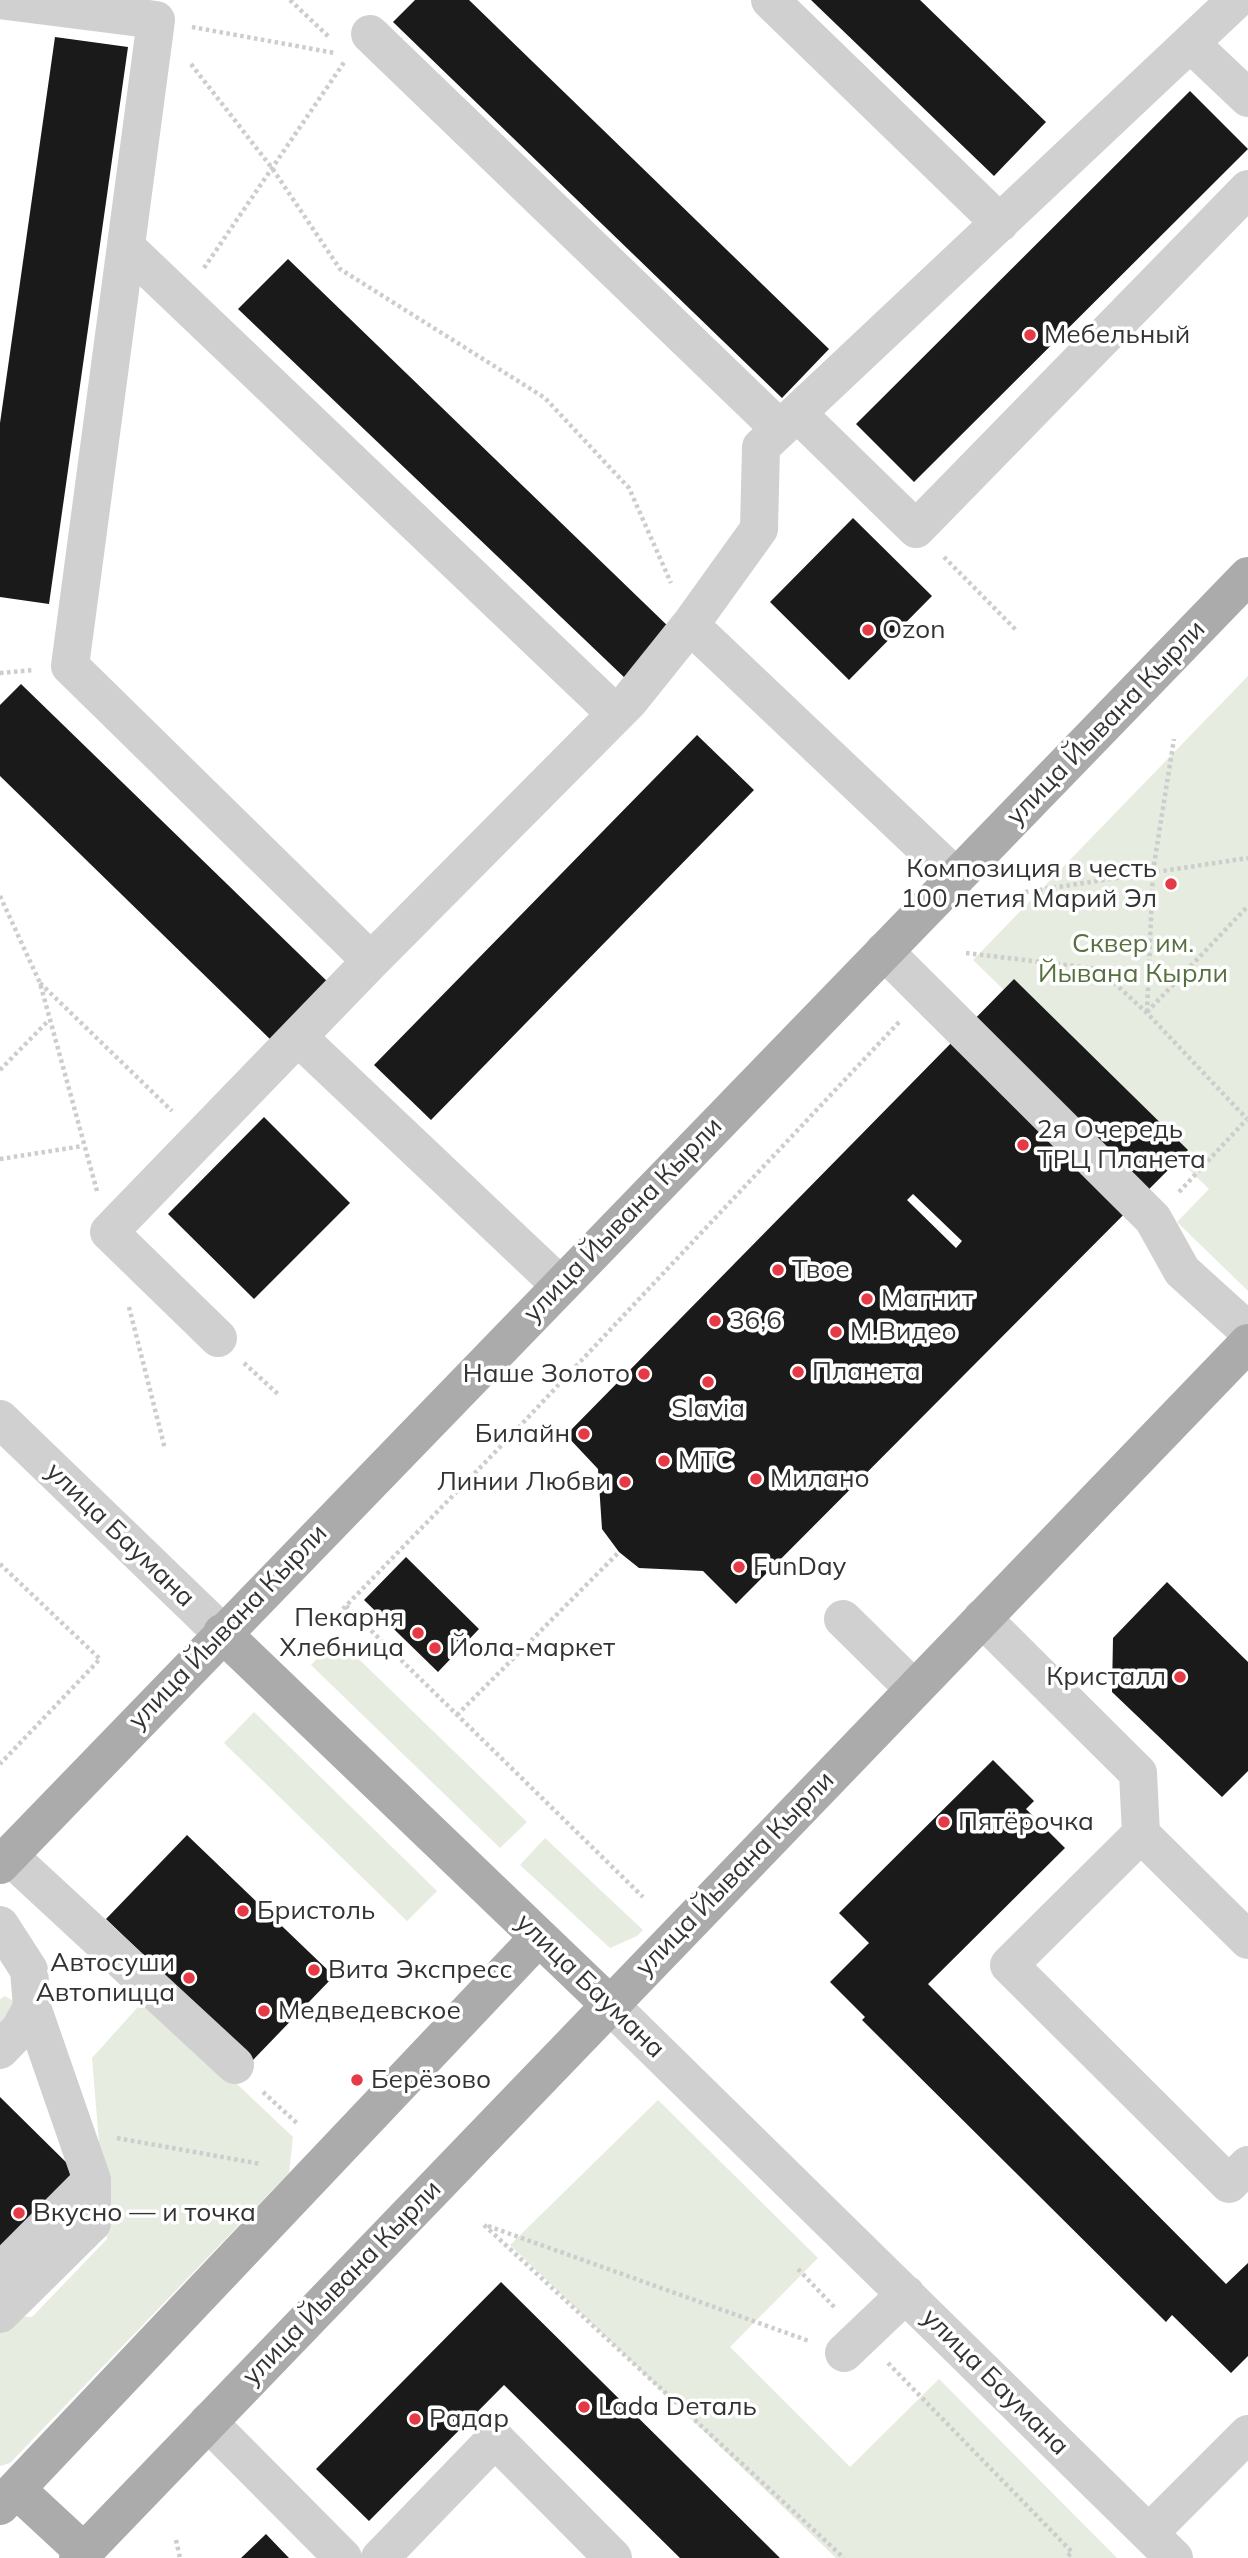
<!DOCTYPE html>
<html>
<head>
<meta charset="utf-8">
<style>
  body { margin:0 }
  canvas { display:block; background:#fff }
</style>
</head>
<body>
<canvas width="1248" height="2558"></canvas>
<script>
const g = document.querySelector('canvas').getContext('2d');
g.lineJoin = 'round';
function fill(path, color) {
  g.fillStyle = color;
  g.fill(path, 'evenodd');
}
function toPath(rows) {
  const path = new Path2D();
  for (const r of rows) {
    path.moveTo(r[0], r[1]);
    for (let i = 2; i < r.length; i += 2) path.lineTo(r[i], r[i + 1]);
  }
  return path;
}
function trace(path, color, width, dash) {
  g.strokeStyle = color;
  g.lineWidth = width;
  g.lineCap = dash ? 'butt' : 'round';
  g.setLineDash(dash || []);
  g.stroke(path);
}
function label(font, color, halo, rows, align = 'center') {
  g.font = font + ' Mulish,sans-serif';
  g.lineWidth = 7;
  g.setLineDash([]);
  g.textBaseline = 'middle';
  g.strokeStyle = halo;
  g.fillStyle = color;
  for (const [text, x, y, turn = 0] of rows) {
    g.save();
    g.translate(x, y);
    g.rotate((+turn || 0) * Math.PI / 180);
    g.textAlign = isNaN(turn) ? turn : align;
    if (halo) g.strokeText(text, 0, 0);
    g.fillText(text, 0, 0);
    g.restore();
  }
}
fill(toPath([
  [1248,676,1248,1291,1177,1222,1209,1189,973,960],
  [337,1638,527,1822,500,1848,311,1665],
  [254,1712,437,1891,407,1921,224,1743],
  [545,1838,643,1930,637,1936,610,1948,520,1865],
  [5,1996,15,2002,0,2026,0,1999],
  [146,1998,293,2137,289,2173,10,2463,0,2466,0,2315,32,2317,107,2239,92,2058],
  [658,2100,818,2258,730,2347,850,2467,939,2379,1117,2558,836,2558,510,2245]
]), '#e6ecdf');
fill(toPath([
  [415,0,469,0,829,349,782,398,393,22],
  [811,0,920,0,1046,122,994,176],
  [55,37,128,47,49,604,0,597,0,423],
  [1190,91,1248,149,914,482,856,424],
  [288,259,672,630,626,679,238,309],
  [853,518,932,596,849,680,770,602],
  [21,684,331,985,274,1043,0,776,0,705],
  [697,735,754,790,431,1120,374,1065],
  [1014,979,1188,1150,736,1604,703,1571,639,1568,619,1552,602,1529,598,1469,566,1435],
  [913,1194,962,1241,956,1248,907,1200],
  [264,1117,350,1203,254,1299,168,1214],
  [406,1557,479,1629,438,1672,364,1600],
  [1167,1582,1248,1662,1248,1771,1222,1797,1112,1692,1113,1638],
  [993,1760,1034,1801,1026,1809,1065,1848,928,1984,1226,2284,1248,2263,1248,2356,1231,2373,1172,2315,1166,2322,862,2020,865,2017,830,1982,869,1943,839,1913],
  [187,1835,334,1976,253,2060,106,1919],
  [0,2097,78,2174,0,2251],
  [501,2282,780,2558,680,2558,504,2385,369,2521,316,2469],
  [266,2534,289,2558,241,2558]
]), '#1a1a1a');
trace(toPath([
  [290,0,330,38],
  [192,27,335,53],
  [191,64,272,168,340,269,545,398,629,488,671,583],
  [204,268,345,61],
  [944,557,1017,631],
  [0,673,34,670],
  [1025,892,1248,858],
  [0,896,40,983,97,1191],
  [966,953,1099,969,1147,1013,1247,1119],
  [40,983,172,1111],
  [1147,1012,1153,871,1174,739],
  [1147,1012,1248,906],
  [0,1070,49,1020],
  [0,1159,83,1146],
  [1179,1192,1247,1119],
  [129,1307,165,1449],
  [244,1363,279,1395],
  [0,1564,100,1659,0,1764],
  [346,1606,643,1897],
  [338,1614,503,1444,901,1020],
  [457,1715,619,1552],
  [263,2092,299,2125],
  [117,2138,261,2164],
  [484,2225,844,2558],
  [488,2226,809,2341],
  [798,2269,836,2309],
  [888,2363,1072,2552,1066,2558],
  [176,2540,180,2558]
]), '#cdcdcd', 4.5, [3.5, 3.5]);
trace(toPath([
  [0,0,156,20,70,666,371,961,109,1232,218,1338],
  [770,0,1000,223],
  [370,34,780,429],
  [1191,44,1248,98],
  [127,248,616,714],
  [797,413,916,529,1248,189],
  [690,625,956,877],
  [884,951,1153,1219,1182,1271,1248,1331],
  [371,961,629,701,690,625,759,529,761,447,1236,0],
  [298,1037,560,1285],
  [0,1419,222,1633],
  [982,1618,1138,1773,1141,1834,1248,1940],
  [843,1619,914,1689],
  [1141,1834,1009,1965,1229,2184,1248,2165],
  [9,1856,235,2065],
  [0,1925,29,1970,32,2007,20,2029,0,2050],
  [609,2004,1174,2558],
  [0,2272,92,2180,32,2007],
  [0,2314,92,2223,92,2180],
  [844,2353,906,2294],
  [208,2422,343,2558],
  [1149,2533,1248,2434],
  [380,2558,495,2439,613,2558]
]), '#d0d0d0', 38);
trace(toPath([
  [222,1633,609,2004],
  [0,1865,1248,576],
  [16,2489,84,2552],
  [0,2506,539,1937],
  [78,2558,1248,1343]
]), '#ababab', 38);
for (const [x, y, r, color] of [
  [1030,335,7,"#e63946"],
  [868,630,7,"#e63946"],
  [1171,884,7,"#e63946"],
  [1023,1145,7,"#e63946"],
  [778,1270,7,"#e63946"],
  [867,1299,7,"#e63946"],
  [715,1321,7,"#e63946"],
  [836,1332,7,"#e63946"],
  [798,1372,7,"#e63946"],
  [644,1374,7,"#e63946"],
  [708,1382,7,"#e63946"],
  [584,1434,7,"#e63946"],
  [664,1461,7,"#e63946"],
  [756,1479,7,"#e63946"],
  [625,1482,7,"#e63946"],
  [739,1567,7,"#e63946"],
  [418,1633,7,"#e63946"],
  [435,1648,7,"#e63946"],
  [1180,1677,7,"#e63946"],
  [944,1822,7,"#e63946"],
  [243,1911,7,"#e63946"],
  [314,1970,7,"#e63946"],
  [189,1978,7,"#e63946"],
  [264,2011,7,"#e63946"],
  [357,2080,7,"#e63946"],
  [19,2213,7,"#e63946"],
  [584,2407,7,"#e63946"],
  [415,2419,7,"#e63946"]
]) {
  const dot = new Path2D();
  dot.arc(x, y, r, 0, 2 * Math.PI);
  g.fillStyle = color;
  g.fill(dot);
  trace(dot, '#fff', 2.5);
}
label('26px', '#333', '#fff', [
  ["Мебельный",1044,335],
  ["Ozon",882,630],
  ["Композиция в честь",1157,869,"right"],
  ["100 летия Марий Эл",1157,899,"right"],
  ["2я Очередь",1037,1130],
  ["ТРЦ Планета",1037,1160],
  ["Твое",792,1270],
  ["Магнит",881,1299],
  ["36,6",729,1321],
  ["М.Видео",850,1332],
  ["Планета",812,1372],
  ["Наше Золото",630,1374,"right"],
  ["Slavia",708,1409,"center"],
  ["Билайн",570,1434,"right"],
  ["МТС",678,1461],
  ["Милано",770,1479],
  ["Линии Любви",611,1482,"right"],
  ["FunDay",753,1567],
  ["Пекарня",404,1618,"right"],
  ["Хлебница",404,1648,"right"],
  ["Йола-маркет",449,1648],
  ["Кристалл",1166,1677,"right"],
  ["Пятёрочка",958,1822],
  ["Бристоль",257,1911],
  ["Автосуши",175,1963,"right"],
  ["Автопицца",175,1993,"right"],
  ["Вита Экспресс",328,1970],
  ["Медведевское",278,2011],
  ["Берёзово",371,2080],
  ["Вкусно — и точка",33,2213],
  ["Lada Dеталь",598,2407],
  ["Радар",429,2419]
], 'left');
label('26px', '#333', '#fff', [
  ["улица Йывана Кырли",1106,723,-46],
  ["улица Йывана Кырли",623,1220,-46],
  ["улица Баумана",120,1535,44],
  ["улица Йывана Кырли",228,1627,-46],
  ["улица Йывана Кырли",735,1874,-46],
  ["улица Баумана",590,1986,44],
  ["улица Йывана Кырли",342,2283,-46],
  ["улица Баумана",995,2382,45]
]);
label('26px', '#56703f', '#fff', [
  ["Сквер им.",1133,944],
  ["Йывана Кырли",1133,974]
]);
</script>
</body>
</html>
